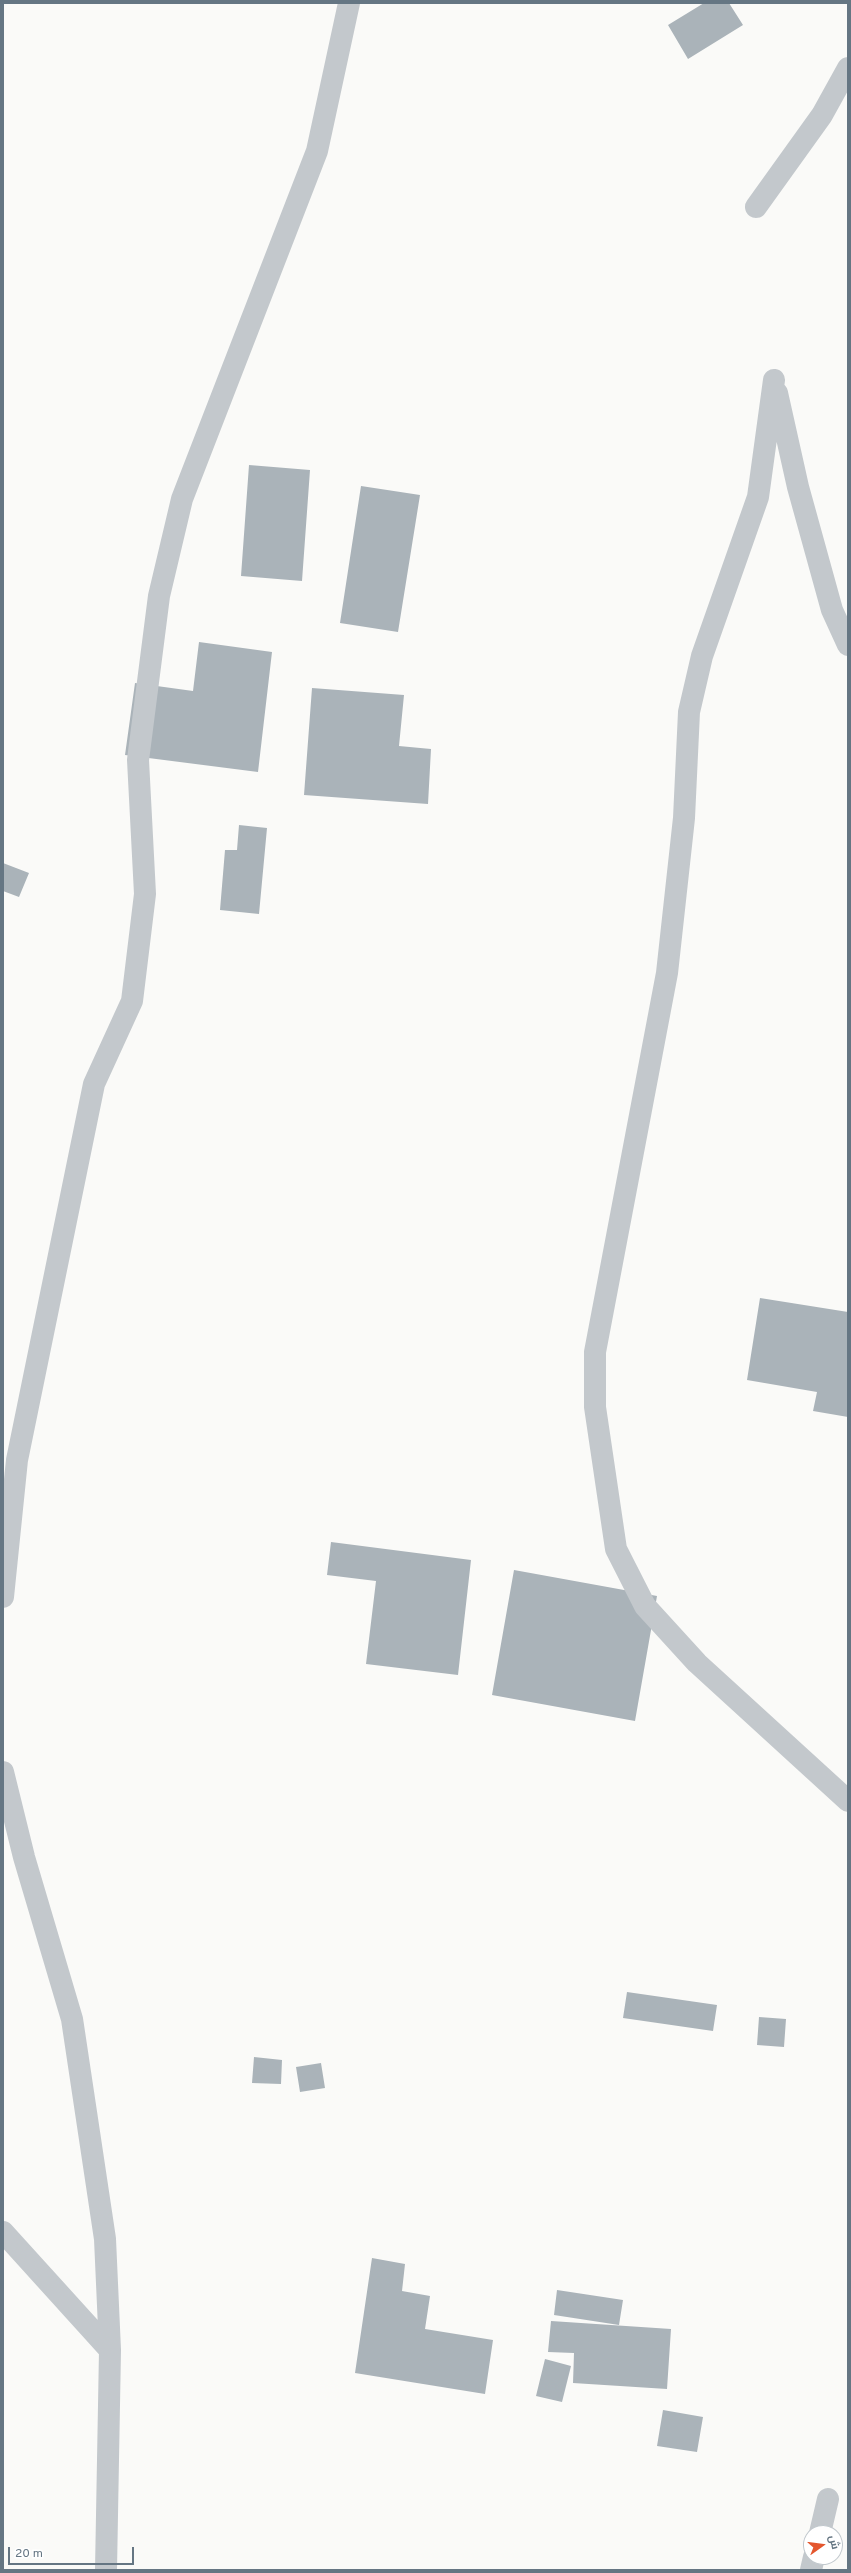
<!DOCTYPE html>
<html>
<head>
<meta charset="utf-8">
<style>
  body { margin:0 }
  #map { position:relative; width:851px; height:2573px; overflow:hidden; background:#fafaf8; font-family:Overpass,Cairo,sans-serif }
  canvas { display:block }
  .frame { position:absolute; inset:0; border:4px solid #657683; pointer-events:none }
  .north { position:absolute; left:803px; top:2525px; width:40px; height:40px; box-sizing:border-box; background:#fff; border:1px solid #c1c8cd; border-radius:50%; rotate:76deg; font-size:11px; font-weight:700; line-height:16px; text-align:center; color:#657683 }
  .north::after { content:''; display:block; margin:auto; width:14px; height:18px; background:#e4572e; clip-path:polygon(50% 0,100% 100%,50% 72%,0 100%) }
  .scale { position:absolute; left:8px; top:2547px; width:126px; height:18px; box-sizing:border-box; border:2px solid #657683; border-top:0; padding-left:5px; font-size:12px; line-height:14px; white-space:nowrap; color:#657683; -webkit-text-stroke:3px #fff; paint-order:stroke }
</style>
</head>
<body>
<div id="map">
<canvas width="851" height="2573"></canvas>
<div class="frame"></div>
<div class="north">ش</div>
<div class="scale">20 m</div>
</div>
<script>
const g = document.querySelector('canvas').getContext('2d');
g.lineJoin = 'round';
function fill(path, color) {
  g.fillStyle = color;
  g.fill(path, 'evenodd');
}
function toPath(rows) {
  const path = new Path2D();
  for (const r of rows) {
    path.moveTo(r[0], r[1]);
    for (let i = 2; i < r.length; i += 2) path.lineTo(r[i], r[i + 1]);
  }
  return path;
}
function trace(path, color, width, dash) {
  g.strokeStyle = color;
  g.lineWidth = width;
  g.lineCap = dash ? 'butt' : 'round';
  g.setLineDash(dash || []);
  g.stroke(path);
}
fill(toPath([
  [704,3,729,3,743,25,688,59,668,25],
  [249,465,310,470,302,581,241,576],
  [361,486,420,495,398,632,340,623],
  [199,642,272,652,258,772,125,755,135,683,193,691],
  [312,688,404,695,399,746,431,749,428,804,304,795],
  [239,825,267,828,259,914,220,910,225,850,237,850],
  [3,863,29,873,19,897,3,891],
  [760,1298,848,1312,848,1417,813,1411,817,1392,747,1380],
  [331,1542,471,1560,458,1675,366,1664,376,1581,327,1575],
  [514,1570,657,1596,635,1721,492,1695],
  [627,1992,717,2005,713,2031,623,2018],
  [759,2017,786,2019,784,2047,757,2045],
  [254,2057,282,2060,281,2084,252,2083],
  [321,2063,325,2088,300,2092,296,2067],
  [372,2258,405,2264,402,2291,430,2296,425,2329,493,2340,485,2394,355,2373],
  [557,2290,623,2300,619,2325,554,2315],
  [551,2321,671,2329,667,2389,573,2383,574,2353,548,2352],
  [545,2359,571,2366,562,2402,536,2396],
  [663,2410,703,2417,697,2452,657,2446]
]), '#aab3b9');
trace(toPath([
  [756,207,822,115,848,68],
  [774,380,758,497,702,656,689,712,684,818,667,973,595,1352,595,1407,616,1549,645,1606,697,1663,848,1801],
  [777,393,798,487,832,610,848,645],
  [3,1597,17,1460,94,1084,132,1001,145,894,138,760,159,596,182,499,317,151,349,3],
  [3,1772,24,1857,72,2019,105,2239,110,2350,106,2570],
  [3,2232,110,2350],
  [820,2533,828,2499],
  [811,2570,814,2557]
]), '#c3c8cc', 22);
</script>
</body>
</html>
